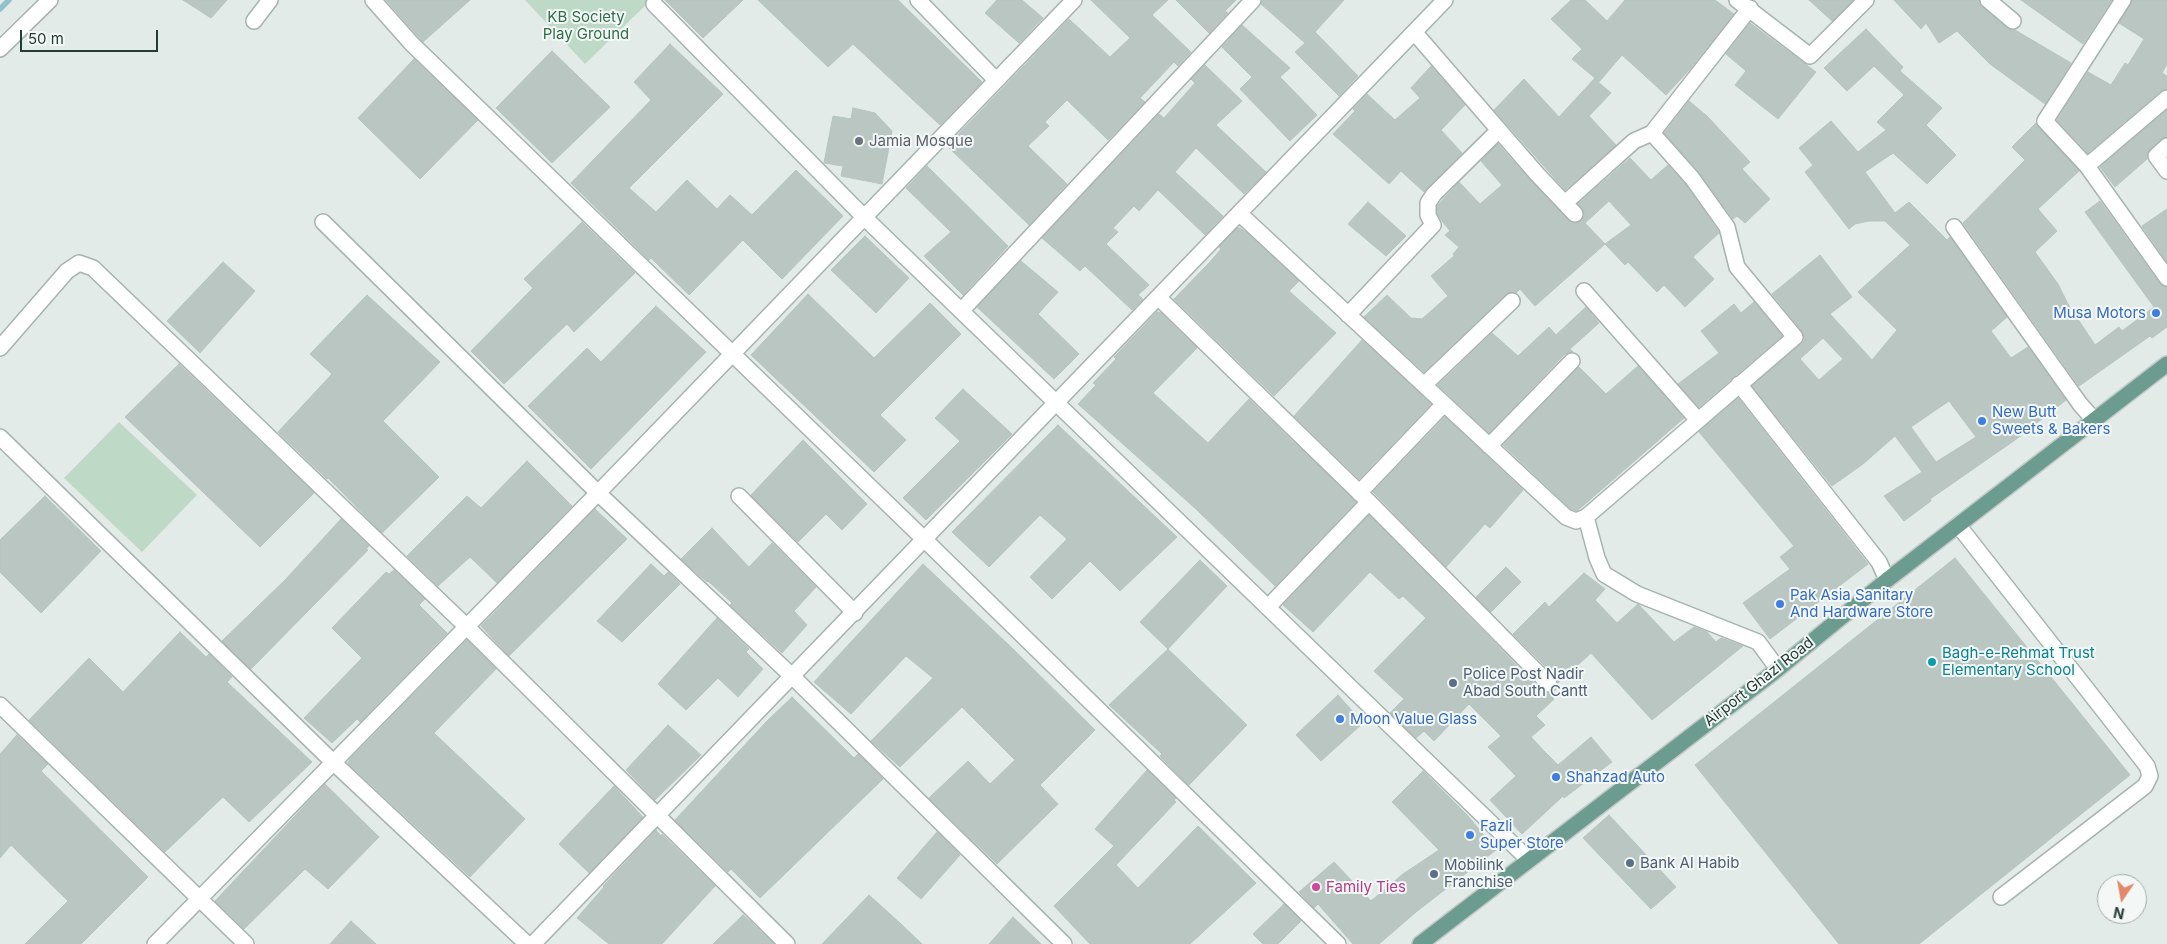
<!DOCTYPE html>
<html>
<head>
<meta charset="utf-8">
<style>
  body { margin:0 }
  #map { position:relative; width:2167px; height:944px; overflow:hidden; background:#e3ebe8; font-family:Inter,sans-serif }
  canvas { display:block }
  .north { position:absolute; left:2097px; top:874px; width:50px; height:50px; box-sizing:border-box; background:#f3f8f6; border:1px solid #a1aca9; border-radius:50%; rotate:192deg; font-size:14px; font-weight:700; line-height:20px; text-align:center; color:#253b35 }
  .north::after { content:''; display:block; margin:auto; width:18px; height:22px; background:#e38869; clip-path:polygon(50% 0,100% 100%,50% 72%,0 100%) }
  .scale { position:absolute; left:20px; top:30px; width:138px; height:22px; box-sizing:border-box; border:2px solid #253b35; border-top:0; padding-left:6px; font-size:15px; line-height:18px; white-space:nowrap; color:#253b35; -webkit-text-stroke:4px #f3f8f6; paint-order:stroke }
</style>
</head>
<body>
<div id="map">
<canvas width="2167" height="944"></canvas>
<div class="north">N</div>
<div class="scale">50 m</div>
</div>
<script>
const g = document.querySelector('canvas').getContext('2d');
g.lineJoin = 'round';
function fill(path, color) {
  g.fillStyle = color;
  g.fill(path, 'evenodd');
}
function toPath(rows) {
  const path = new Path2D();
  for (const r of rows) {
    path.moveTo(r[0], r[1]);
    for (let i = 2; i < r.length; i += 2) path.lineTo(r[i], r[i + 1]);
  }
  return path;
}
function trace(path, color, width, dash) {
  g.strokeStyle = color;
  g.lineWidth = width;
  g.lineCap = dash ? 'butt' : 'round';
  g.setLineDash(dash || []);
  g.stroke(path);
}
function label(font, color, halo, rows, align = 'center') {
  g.font = font + ' Inter,sans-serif';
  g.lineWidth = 4;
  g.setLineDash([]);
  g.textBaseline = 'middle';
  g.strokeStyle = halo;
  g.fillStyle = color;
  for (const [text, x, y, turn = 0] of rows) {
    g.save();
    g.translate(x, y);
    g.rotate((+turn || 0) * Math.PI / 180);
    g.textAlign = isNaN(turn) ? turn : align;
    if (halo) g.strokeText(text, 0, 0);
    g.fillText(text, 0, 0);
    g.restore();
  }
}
fill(toPath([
  [525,0,651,0,585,64],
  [119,422,197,495,142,552,64,478]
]), '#bedac6');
trace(toPath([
  [0,9,9,0]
]), '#91c1ca', 5.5);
const building = toPath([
  [183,0,227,0,211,18,183,0],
  [386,0,470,0,423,42,386,0],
  [665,0,743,0,703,38,665,0],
  [758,0,898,0,982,82,940,125,853,44,828,67,758,0],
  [997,0,1022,0,1043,18,1019,43,985,13,997,0],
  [1091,0,1168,0,1152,15,1191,52,1178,66,1174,62,1140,98,1145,102,1108,140,1067,100,1045,122,1049,126,1028,146,1067,184,1029,225,947,146,1069,19,1110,57,1130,38,1091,0],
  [1176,0,1236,0,1225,11,1228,13,1209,33,1176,0],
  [1262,0,1344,0,1315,32,1358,76,1339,96,1295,52,1305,43,1261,4,1262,0],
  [1571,0,1585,0,1607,21,1625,0,1715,0,1734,14,1690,69,1666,95,1622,55,1599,82,1597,81,1611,93,1589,116,1616,145,1565,190,1494,110,1524,79,1559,117,1595,78,1572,59,1582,49,1551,19,1571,0],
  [1809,0,1853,0,1832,21,1809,0],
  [1894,0,1979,0,1982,7,2007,28,2015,30,2071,63,2045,104,1990,64,1957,31,1939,43,1926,23,1921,29,1894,0],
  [2021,0,2112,0,2083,44,2021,0],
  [2132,0,2167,0,2167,64,2162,73,2167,76,2167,89,2161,91,2088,153,2057,120,2088,72,2111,85,2125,63,2128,65,2144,39,2119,23,2132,0],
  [1750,23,1816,72,1778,119,1735,85,1746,71,1726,54,1750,23],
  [1242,25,1290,68,1280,77,1317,115,1290,141,1240,89,1252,77,1222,47,1242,25],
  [1866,29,1903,67,1900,71,1942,108,1926,125,1956,155,1927,184,1893,153,1865,172,1895,213,1909,202,1947,240,1950,237,2007,317,1991,331,2011,358,2028,347,2066,400,2015,440,1930,499,1931,501,1904,521,1884,496,1922,472,1895,436,1863,464,1832,486,1752,386,1804,340,1802,331,1772,294,1820,255,1852,297,1830,314,1872,360,1897,330,1858,292,1910,245,1885,221,1869,221,1855,224,1849,229,1805,172,1813,165,1799,148,1831,121,1858,152,1886,130,1877,122,1904,95,1874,66,1847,91,1824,68,1866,29],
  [1823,338,1843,359,1819,380,1800,359,1823,338],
  [1949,401,1976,437,1936,462,1911,427,1949,401],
  [670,44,723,94,629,188,656,212,687,180,717,209,730,195,752,215,796,170,843,216,782,279,743,240,689,295,651,258,649,260,571,183,651,100,634,82,670,44],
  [552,51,610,107,552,163,496,108,552,51],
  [414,59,478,120,420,179,358,118,414,59],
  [1205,65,1242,101,1216,125,1266,172,1244,194,1196,148,1175,172,1223,216,1205,235,1158,190,1139,211,1134,206,1113,228,1118,232,1106,244,1149,285,1138,295,1143,299,1132,310,1085,266,1080,271,1042,238,1159,114,1164,118,1195,83,1191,79,1205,65],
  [1431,66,1465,105,1441,130,1462,153,1424,192,1401,171,1389,184,1333,134,1355,111,1353,109,1367,94,1395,120,1420,98,1411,88,1431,66],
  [1689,101,1707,116,1750,162,1742,169,1770,199,1745,223,1737,216,1733,219,1699,172,1664,133,1689,101],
  [853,108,875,113,892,131,882,184,841,176,843,166,824,163,833,116,851,119,853,108],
  [2167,110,2167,137,2161,139,2150,149,2147,153,2147,159,2115,187,2100,167,2167,110],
  [2036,123,2079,171,2038,209,2057,231,2035,252,2058,284,2068,304,2095,345,2119,327,2122,331,2154,307,2085,212,2100,201,2159,283,2167,287,2167,327,2152,338,2150,336,2079,386,1963,223,2025,160,2012,147,2036,123],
  [1498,144,1530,180,1573,223,1581,221,1584,216,1584,211,1578,204,1630,158,1651,180,1668,165,1685,184,1718,231,1719,233,1693,257,1714,279,1685,307,1664,285,1657,292,1628,262,1625,265,1605,244,1535,306,1520,289,1516,293,1510,292,1506,294,1424,372,1364,317,1387,295,1411,318,1422,319,1448,296,1431,276,1454,256,1453,254,1459,247,1445,235,1450,231,1442,221,1437,213,1437,206,1459,182,1480,204,1502,185,1481,161,1498,144],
  [1609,201,1631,225,1605,244,1585,223,1609,201],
  [927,166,1008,246,963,295,924,256,951,232,906,188,927,166],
  [1368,202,1406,236,1386,256,1348,224,1368,202],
  [2167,209,2167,262,2142,226,2167,209],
  [582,222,635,273,574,332,567,324,504,384,471,351,533,288,524,279,582,222],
  [1237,228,1240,228,1247,233,1299,281,1289,291,1336,333,1274,396,1174,299,1209,263,1221,249,1219,247,1237,228],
  [865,236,909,278,876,313,831,270,865,236],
  [1021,261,1058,292,1038,314,1079,354,1054,379,977,307,1021,261],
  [223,262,255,291,200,353,167,321,223,262],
  [808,294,874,358,930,303,961,334,880,415,906,440,874,472,751,355,808,294],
  [367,295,440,362,383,421,439,477,382,533,328,478,327,479,278,432,332,374,310,354,367,295],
  [1754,302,1782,336,1699,407,1678,384,1719,353,1701,331,1734,304,1741,313,1754,302],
  [656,306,706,352,591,469,528,406,587,348,601,362,656,306],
  [1586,307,1599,323,1570,349,1573,352,1565,354,1489,433,1438,385,1492,333,1518,356,1549,327,1556,335,1586,307],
  [1157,312,1161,313,1197,348,1153,393,1208,443,1249,399,1356,502,1275,586,1196,509,1078,404,1096,385,1093,383,1116,359,1114,357,1157,312],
  [1362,340,1431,404,1359,479,1294,416,1362,340],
  [179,364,314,493,260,547,125,417,179,364],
  [1638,366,1684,418,1577,511,1571,509,1503,445,1579,367,1606,394,1638,366],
  [963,389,1012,434,926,520,903,498,960,441,935,418,963,389],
  [1738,398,1868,564,1770,639,1743,603,1790,569,1780,557,1794,546,1699,432,1738,398],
  [1445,417,1523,490,1490,528,1485,524,1446,567,1373,492,1445,417],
  [1058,425,1177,537,1120,591,1090,561,1052,599,1030,577,1067,539,1040,515,989,567,952,532,1058,425],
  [803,440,867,504,842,530,826,514,798,542,751,495,803,440],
  [527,461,572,506,497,583,470,557,438,586,407,556,467,496,481,508,527,461],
  [45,496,101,551,41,613,0,572,0,540,45,496],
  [595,509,627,539,509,656,481,626,595,509],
  [1369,515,1542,691,1549,693,1554,699,1536,716,1545,725,1531,737,1544,751,1558,765,1591,737,1612,762,1564,798,1563,796,1522,834,1490,800,1516,776,1488,747,1501,736,1469,704,1434,741,1424,731,1416,738,1390,713,1404,699,1374,671,1426,618,1403,596,1399,599,1370,572,1313,632,1283,605,1369,515],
  [341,519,369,546,366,549,368,550,251,669,222,641,285,580,341,519],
  [712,528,749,567,772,543,816,587,794,611,807,625,782,653,730,605,732,603,708,581,707,582,681,559,712,528],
  [1955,558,2130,775,1919,944,1839,944,1695,765,1955,558],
  [1200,560,1227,586,1168,649,1140,622,1200,560],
  [651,564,664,576,668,572,680,584,622,642,597,621,651,564],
  [923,564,1011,647,1095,730,1040,785,1058,804,997,864,929,798,968,761,990,784,1015,760,962,707,900,767,871,741,933,678,906,656,851,714,814,682,923,564],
  [1506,567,1521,582,1491,612,1476,597,1506,567],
  [394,570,425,599,419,605,447,633,360,722,357,719,332,743,304,718,362,658,332,628,386,572,389,574,394,570],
  [1584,573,1605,589,1595,600,1617,623,1638,604,1674,642,1694,627,1707,632,1716,642,1721,638,1743,646,1652,720,1591,653,1558,683,1556,677,1513,634,1545,602,1549,607,1584,573],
  [717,618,749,649,746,652,763,669,738,697,718,678,686,710,658,684,717,618],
  [180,632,206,657,209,654,232,677,227,682,312,762,249,822,223,797,165,852,29,720,89,658,123,692,180,632],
  [467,640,496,669,434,733,525,819,470,877,348,763,350,759,467,640],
  [1168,649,1247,725,1189,785,1160,756,1162,754,1109,705,1168,649],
  [1338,695,1363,723,1321,761,1296,735,1338,695],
  [792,697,854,758,858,754,883,779,760,898,731,869,728,872,675,820,766,722,792,697],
  [668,725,701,755,655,800,626,770,668,725],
  [17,735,48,764,41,771,148,877,81,944,25,944,68,901,11,845,0,858,0,754,17,735],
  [1147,770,1176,798,1174,800,1176,802,1116,865,1138,888,1198,826,1256,883,1190,944,1090,944,1054,906,1114,846,1095,829,1147,770],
  [1423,771,1468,816,1496,850,1416,912,1379,944,1353,944,1318,904,1314,908,1299,892,1334,862,1371,901,1403,874,1439,850,1392,802,1423,771],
  [325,784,379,837,328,889,305,869,244,929,215,901,325,784],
  [614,786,643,817,589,873,559,844,614,786],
  [1609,815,1676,887,1651,909,1583,838,1609,815],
  [656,830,661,836,662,834,715,886,662,944,609,944,577,918,604,887,603,886,656,830],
  [937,832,960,855,921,899,897,878,937,832],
  [869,895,901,924,922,944,822,944,869,895],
  [1284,904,1301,921,1278,944,1263,944,1253,934,1284,904],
  [743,915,751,922,774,944,713,944,743,915],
  [1013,917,1041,944,989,944,1013,917],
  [351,921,376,944,330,944,351,921]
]);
fill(building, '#b9c6c1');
trace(building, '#b6c4bf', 1);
const minor = toPath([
  [373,0,412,44,925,540,1338,944],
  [918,0,996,80],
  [1737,0,1810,56,1866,0],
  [1988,0,2013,21],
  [2123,0,2045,121,2087,166,2167,278],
  [654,4,865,218,1528,859],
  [254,21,270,0],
  [1415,33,1537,174,1575,214],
  [0,49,50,0],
  [2167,146,2156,156,2167,171],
  [2087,166,2167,98],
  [1565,203,1634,141,1652,133],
  [1240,214,1566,517,1576,521,1586,517,1795,337,1737,267,1727,227,1692,178,1652,133,1750,8],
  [323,222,598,493,793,677,1064,944],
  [1954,227,2080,404,2094,420],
  [1584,291,1697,419],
  [1159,298,1369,502,1549,684],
  [961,311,1253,0],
  [1348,315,1433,225,1428,215,1428,203,1434,194,1498,131],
  [0,348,67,271,79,263,93,268,467,627,787,944],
  [1739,384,1879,562,1887,580],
  [1424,385,1512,301],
  [0,437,334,763,527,944],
  [1489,446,1572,361],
  [1359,493,1444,404],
  [739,496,855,613],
  [1586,517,1597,558,1604,574,1637,594,1758,642,1778,669],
  [1958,525,2147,766,2150,776,2145,786,2001,897],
  [1269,606,1369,502],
  [0,705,246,944],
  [155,944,598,493,1074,0],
  [533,944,1445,0]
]);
const major = toPath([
  [1420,944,1778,669,1887,580,2167,364]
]);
trace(minor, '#a6b3af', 18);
trace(major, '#c2c8c6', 18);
trace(minor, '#fff', 15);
trace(major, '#6c9c90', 15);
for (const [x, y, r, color] of [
  [859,141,5,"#6b7280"],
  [2156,313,5,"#3f7fe0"],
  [1982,421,5,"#3f7fe0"],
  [1780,604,5,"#3f7fe0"],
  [1932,662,5,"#0f9aa8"],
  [1453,683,5,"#5c6f8a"],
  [1340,719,5,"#3f7fe0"],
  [1556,777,5,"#3f7fe0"],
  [1470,835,5,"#3f7fe0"],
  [1630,863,5,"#5c6f8a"],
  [1434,874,5,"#5c6f8a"],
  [1316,887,5,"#d1479c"]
]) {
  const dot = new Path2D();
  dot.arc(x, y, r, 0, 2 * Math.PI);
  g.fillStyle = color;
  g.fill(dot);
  trace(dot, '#f3f8f6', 2);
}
label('15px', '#336d4a', '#f3f8f6', [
  ["KB Society",586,17],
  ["Play Ground",586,34]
]);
label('15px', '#5b616d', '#f3f8f6', [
  ["Jamia Mosque",869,141]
], 'left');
label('15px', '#366cbe', '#f3f8f6', [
  ["Musa Motors",2146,313,"right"],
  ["New Butt",1992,412],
  ["Sweets & Bakers",1992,429],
  ["Pak Asia Sanitary",1790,595],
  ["And Hardware Store",1790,612],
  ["Moon Value Glass",1350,719],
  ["Shahzad Auto",1566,777],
  ["Fazli",1480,826],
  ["Super Store",1480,843]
], 'left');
label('15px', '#0d838f', '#f3f8f6', [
  ["Bagh-e-Rehmat Trust",1942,653],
  ["Elementary School",1942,670]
], 'left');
label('15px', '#4e5e75', '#f3f8f6', [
  ["Police Post Nadir",1463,674],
  ["Abad South Cantt",1463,691],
  ["Bank Al Habib",1640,863],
  ["Mobilink",1444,865],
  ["Franchise",1444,882]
], 'left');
label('15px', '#253b35', '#f3f8f6', [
  ["Airport Ghazi Road",1759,682,-38]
]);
label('15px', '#b23c85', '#f3f8f6', [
  ["Family Ties",1326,887]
], 'left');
</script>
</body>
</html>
